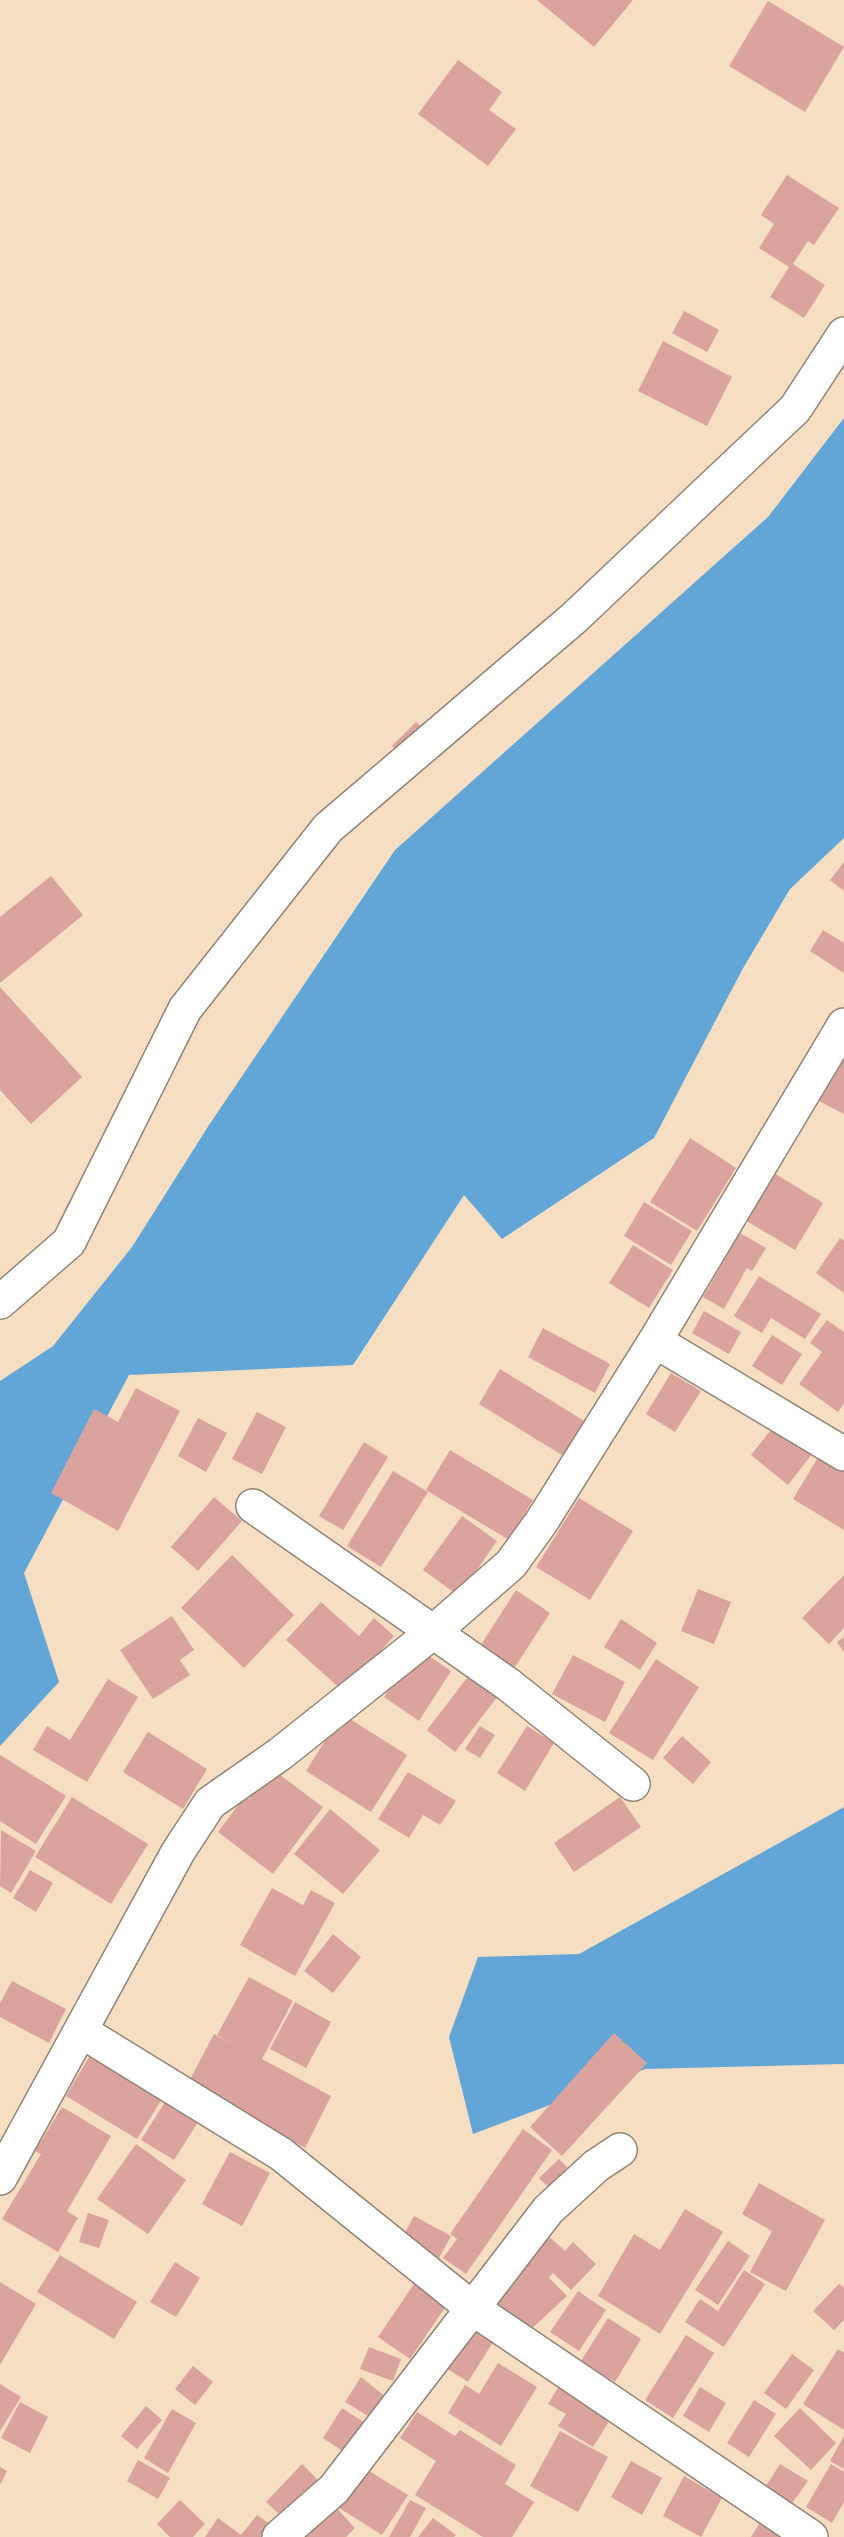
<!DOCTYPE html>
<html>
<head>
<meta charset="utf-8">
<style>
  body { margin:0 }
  canvas { display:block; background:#f5dec2 }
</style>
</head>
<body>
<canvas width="844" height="2537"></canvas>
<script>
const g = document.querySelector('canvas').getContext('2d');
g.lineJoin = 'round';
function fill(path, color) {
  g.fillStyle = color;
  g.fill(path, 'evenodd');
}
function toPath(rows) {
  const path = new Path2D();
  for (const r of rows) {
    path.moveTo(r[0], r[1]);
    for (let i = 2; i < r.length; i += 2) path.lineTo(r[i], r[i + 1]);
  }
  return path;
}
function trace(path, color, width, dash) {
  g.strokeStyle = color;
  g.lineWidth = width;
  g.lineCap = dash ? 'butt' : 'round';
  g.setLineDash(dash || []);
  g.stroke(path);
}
fill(toPath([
  [844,418,844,838,790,889,742,970,654,1138,502,1239,464,1195,353,1365,129,1375,24,1573,59,1682,0,1746,0,1381,53,1346,132,1247,209,1125,395,850,768,517],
  [844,1807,844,2064,645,2069,473,2134,449,2037,478,1957,579,1954]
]), '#62a5d7');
fill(toPath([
  [537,0,633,0,594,47],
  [768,1,844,47,805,112,729,66],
  [458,60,502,92,489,110,516,129,488,166,418,114],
  [787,175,839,208,814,245,808,241,793,264,825,285,804,318,770,297,789,267,759,248,774,224,761,215],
  [684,311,719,330,707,352,672,333],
  [663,341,732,377,707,426,638,391],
  [416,722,432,737,408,762,392,746],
  [844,862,844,891,830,880],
  [51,876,83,915,0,983,0,917],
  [823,930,844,943,844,973,810,951],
  [0,987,82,1077,31,1124,0,1090],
  [844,1048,844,1114,817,1100],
  [690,1138,736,1168,697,1231,650,1202],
  [774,1173,823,1203,795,1250,745,1220],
  [644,1202,692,1231,671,1265,624,1236],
  [740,1233,766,1248,752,1271,747,1268,724,1309,703,1297],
  [840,1238,844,1241,844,1293,816,1273],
  [633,1245,673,1270,649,1308,609,1283],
  [759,1276,821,1314,805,1339,771,1318,762,1333,734,1316],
  [704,1311,741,1332,729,1354,692,1333],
  [827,1320,844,1332,844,1404,838,1412,799,1384,822,1352,810,1343],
  [543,1328,610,1364,595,1393,528,1357],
  [772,1335,802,1354,782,1385,752,1366],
  [500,1369,586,1422,565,1457,479,1404],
  [671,1373,701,1391,675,1432,646,1414],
  [136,1388,180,1411,118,1531,51,1493,94,1409,118,1422],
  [257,1412,286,1427,262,1474,232,1459],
  [198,1418,227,1433,206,1472,178,1456],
  [778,1421,815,1450,788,1485,751,1455],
  [364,1442,388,1457,343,1530,319,1516],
  [826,1444,844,1454,844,1530,793,1499],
  [450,1450,533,1500,509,1540,426,1490],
  [393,1471,428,1492,381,1567,347,1546],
  [214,1497,242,1521,198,1571,171,1547],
  [579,1498,633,1531,590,1600,536,1567],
  [462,1516,497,1541,459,1596,423,1570],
  [232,1555,294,1615,244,1668,181,1608],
  [844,1575,844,1628,829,1644,802,1618],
  [698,1589,731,1602,714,1644,681,1631],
  [516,1590,550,1613,511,1673,477,1651],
  [321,1602,359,1636,374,1618,394,1636,344,1692,286,1640],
  [172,1616,194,1650,180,1660,190,1675,153,1699,120,1650],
  [621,1619,657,1643,640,1670,604,1647],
  [844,1637,844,1652,837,1642],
  [416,1647,451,1671,419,1721,384,1697],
  [573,1655,625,1682,605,1722,552,1694],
  [656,1659,699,1687,653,1760,609,1733],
  [470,1674,498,1696,455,1752,427,1730],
  [108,1679,138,1697,87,1782,33,1750,47,1726,70,1740],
  [342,1714,407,1755,371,1812,306,1771],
  [480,1726,495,1735,480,1758,465,1749],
  [527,1726,554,1743,525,1791,497,1773],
  [148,1732,207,1769,183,1809,123,1772],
  [682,1736,711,1762,693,1784,663,1758],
  [0,1755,66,1796,36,1844,0,1821],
  [272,1769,323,1807,273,1874,218,1832,245,1796,249,1799],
  [408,1772,456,1801,440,1825,423,1815,409,1838,378,1819],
  [72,1797,148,1844,111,1904,35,1857],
  [620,1797,641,1827,574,1872,554,1843],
  [330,1809,380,1850,343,1894,294,1854],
  [1,1830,36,1851,11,1893,0,1886],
  [30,1870,53,1883,36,1912,13,1898],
  [272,1888,303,1905,311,1890,335,1903,295,1976,240,1945],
  [333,1934,361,1957,333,1993,304,1971],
  [249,1977,293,2001,262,2059,331,2096,305,2148,187,2085,214,2034,236,2046,217,2035],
  [12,1981,66,2009,49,2043,0,2017,0,2003],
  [295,2002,331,2022,306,2068,270,2049],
  [614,2033,647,2063,562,2156,530,2127],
  [92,2052,164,2096,137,2139,66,2096],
  [165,2102,198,2122,174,2160,141,2140],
  [62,2107,111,2136,67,2211,78,2218,58,2252,2,2219,41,2154,35,2151],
  [523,2129,552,2150,466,2274,443,2258,457,2239,450,2234],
  [136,2144,186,2180,148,2234,97,2199],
  [230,2152,270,2173,242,2226,202,2204],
  [559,2159,574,2174,554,2193,539,2178],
  [759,2183,825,2220,786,2291,750,2272,772,2231,742,2214],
  [685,2209,723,2232,660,2334,598,2296,634,2234,660,2250],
  [88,2213,109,2220,99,2248,79,2242],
  [414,2216,451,2236,438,2260,401,2240],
  [543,2231,565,2251,573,2242,596,2264,571,2290,553,2273,549,2278,567,2296,526,2334,483,2292],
  [728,2241,750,2256,718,2305,695,2290],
  [60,2255,137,2302,114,2339,37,2292],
  [175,2262,200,2278,176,2317,150,2302],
  [744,2270,765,2284,724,2347,685,2322,700,2299,718,2311],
  [416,2281,448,2303,410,2359,378,2337],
  [0,2282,36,2304,0,2365],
  [839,2284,844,2288,844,2320,834,2330,813,2311],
  [578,2291,606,2310,579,2351,550,2332],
  [608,2318,641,2339,615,2382,581,2361],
  [470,2323,495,2339,468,2382,443,2366],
  [686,2335,714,2353,673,2418,645,2400],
  [369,2347,401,2359,393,2381,360,2369],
  [838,2349,844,2353,844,2430,803,2404],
  [792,2354,814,2370,786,2409,764,2393],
  [498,2363,537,2387,501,2446,448,2413,465,2385,479,2394],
  [193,2366,213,2382,195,2405,175,2389],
  [361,2377,387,2398,373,2419,345,2402],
  [0,2384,21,2397,0,2431],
  [559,2386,611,2418,593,2447,558,2426,566,2414,548,2404],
  [700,2387,726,2403,709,2432,683,2416],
  [754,2400,776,2414,749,2457,727,2443],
  [20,2402,48,2417,30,2453,1,2438],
  [146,2406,162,2420,137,2449,121,2436],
  [342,2408,373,2428,353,2458,323,2438],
  [800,2408,836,2443,811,2470,774,2436],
  [172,2409,196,2423,168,2473,144,2458],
  [417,2412,455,2436,460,2430,516,2465,505,2484,534,2502,512,2537,483,2537,415,2495,436,2461,400,2438],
  [560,2431,608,2457,578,2512,530,2486],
  [844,2436,844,2469,830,2461],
  [138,2460,170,2478,158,2499,127,2481],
  [631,2461,662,2478,642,2515,611,2497],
  [302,2464,326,2488,291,2525,266,2502],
  [780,2464,808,2481,790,2506,764,2489],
  [831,2464,844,2472,844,2502,832,2523,806,2507],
  [361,2466,408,2495,382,2535,336,2506],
  [0,2467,7,2471,0,2485],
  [684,2476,722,2498,701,2537,663,2516],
  [180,2500,205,2524,193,2537,170,2537,157,2524],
  [410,2500,426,2508,410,2537,389,2537],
  [331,2502,355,2528,346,2537,292,2537],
  [766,2512,793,2537,751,2537],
  [257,2515,271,2525,262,2537,205,2537,218,2518,241,2535],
  [433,2518,456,2535,454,2537,418,2537]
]), '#dba39e');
const street = toPath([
  [0,1302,69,1242,185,1009,328,828,574,618,795,409,844,334],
  [655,1341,844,1454],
  [253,1506,509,1685,633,1784],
  [81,2031,281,2154,472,2308,811,2537],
  [0,2178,178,1852,210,1803,280,1754,432,1633,511,1564,542,1521,655,1341,844,1025],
  [279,2537,334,2489,548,2210,596,2166,620,2150]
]);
trace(street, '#908476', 36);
trace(street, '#fff', 33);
</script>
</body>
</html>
